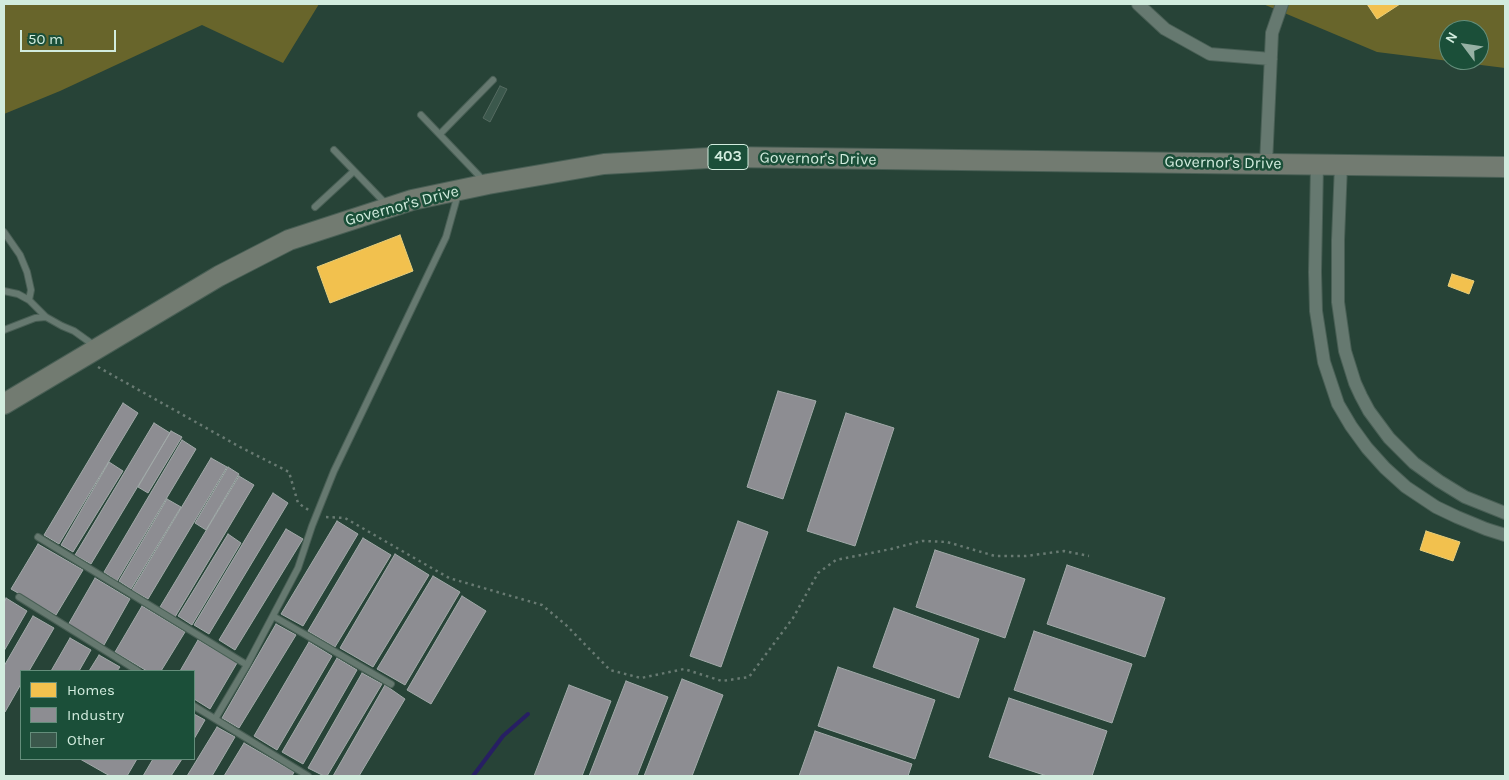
<!DOCTYPE html>
<html>
<head>
<meta charset="utf-8">
<style>
  body { margin:0 }
  #map { position:relative; width:1509px; height:780px; overflow:hidden; background:#274337; font-family:Karla,sans-serif }
  canvas { display:block }
  .frame { position:absolute; inset:0; border:5px solid #d2ecde; pointer-events:none }
  .legend { position:absolute; left:20px; top:670px; width:175px; height:90px; box-sizing:border-box; background:#1b4f39; border:1px solid #648e7b; margin:0; padding:6px 9px; list-style:none; font-size:15px; color:#d2ecde }
  .legend li { display:flex; align-items:center; gap:10px; height:25px }
  .legend b { width:25px; border:1px solid #648e7b }
  .north { position:absolute; left:1439px; top:20px; width:50px; height:50px; box-sizing:border-box; background:#1b4f39; border:1px solid #648e7b; border-radius:50%; rotate:301deg; font-size:14px; font-weight:700; line-height:20px; text-align:center; color:#d2ecde }
  .north::after { content:''; display:block; margin:auto; width:18px; height:22px; background:#96b1a4; clip-path:polygon(50% 0,100% 100%,50% 72%,0 100%) }
  .scale { position:absolute; left:20px; top:30px; width:96px; height:22px; box-sizing:border-box; border:2px solid #d2ecde; border-top:0; padding-left:6px; font-size:15px; line-height:18px; white-space:nowrap; color:#d2ecde; -webkit-text-stroke:4px #1b4f39; paint-order:stroke }
</style>
</head>
<body>
<div id="map">
<canvas width="1509" height="780"></canvas>
<div class="frame"></div>
<ul class="legend">
<li><b style="height:14px;background:#f2c14e"></b>Homes</li>
<li><b style="height:14px;background:#8d8d92"></b>Industry</li>
<li><b style="height:14px;background:#3b584c"></b>Other</li>
</ul>
<div class="north">N</div>
<div class="scale">50 m</div>
</div>
<script>
const g = document.querySelector('canvas').getContext('2d');
g.lineJoin = 'round';
function fill(path, color) {
  g.fillStyle = color;
  g.fill(path, 'evenodd');
}
function toPath(rows) {
  const path = new Path2D();
  for (const r of rows) {
    path.moveTo(r[0], r[1]);
    for (let i = 2; i < r.length; i += 2) path.lineTo(r[i], r[i + 1]);
  }
  return path;
}
function trace(path, color, width, dash) {
  g.strokeStyle = color;
  g.lineWidth = width;
  g.lineCap = dash ? 'butt' : 'round';
  g.setLineDash(dash || []);
  g.stroke(path);
}
function label(font, color, halo, rows, align = 'center') {
  g.font = font + ' Karla,sans-serif';
  g.lineWidth = 5;
  g.setLineDash([]);
  g.textBaseline = 'middle';
  g.strokeStyle = halo;
  g.fillStyle = color;
  for (const [text, x, y, turn = 0] of rows) {
    g.save();
    g.translate(x, y);
    g.rotate((+turn || 0) * Math.PI / 180);
    g.textAlign = isNaN(turn) ? turn : align;
    if (halo) g.strokeText(text, 0, 0);
    g.fillText(text, 0, 0);
    g.restore();
  }
}
fill(toPath([
  [4,4,319,4,283,63,202,25,60,91,4,114],
  [1263,4,1505,4,1505,68,1377,52],
  [1449,30,1479,30,1479,60,1449,60]
]), '#68652b');
const homes = toPath([
  [1367,4,1400,4,1377,19,1367,4],
  [400,235,413,271,330,303,317,267,400,235],
  [1452,274,1474,281,1469,294,1448,286,1452,274],
  [1426,531,1460,542,1453,561,1420,550,1426,531]
]);
fill(homes, '#f2c14e');
trace(homes, '#e8ce79', 1);
const industry = toPath([
  [778,391,816,401,783,499,747,487,778,391],
  [123,403,138,413,59,544,44,535,123,403],
  [846,413,894,428,855,546,807,531,846,413],
  [154,423,170,433,91,564,75,555,154,423],
  [171,431,182,437,148,493,138,487,171,431],
  [182,440,196,449,117,581,104,572,182,440],
  [211,458,227,467,148,599,132,590,211,458],
  [109,462,123,471,73,552,61,545,109,462],
  [228,467,239,474,206,530,195,523,228,467],
  [239,476,254,485,175,617,160,607,239,476],
  [273,493,288,503,209,634,194,625,273,493],
  [167,499,181,507,131,589,119,581,167,499],
  [337,521,358,534,303,626,281,614,337,521],
  [738,521,768,532,721,667,690,656,738,521],
  [286,529,303,539,235,650,219,640,286,529],
  [228,534,241,543,192,625,178,616,228,534],
  [363,538,391,555,335,647,308,631,363,538],
  [38,544,83,570,56,615,11,589,38,544],
  [935,550,1025,579,1005,638,916,607,935,550],
  [395,554,429,575,373,667,340,648,395,554],
  [1067,565,1165,598,1145,657,1047,624,1067,565],
  [433,576,460,592,405,685,377,669,433,576],
  [95,578,130,599,104,645,68,625,95,578],
  [462,596,486,611,431,704,407,690,462,596],
  [6,598,27,611,4,651,4,603,6,598],
  [142,606,185,632,161,671,147,671,115,652,142,606],
  [894,608,979,639,959,698,873,667,894,608],
  [33,616,54,628,29,671,21,671,21,684,5,712,4,712,4,666,33,616],
  [276,624,296,635,239,728,222,718,276,624],
  [1034,631,1132,664,1112,723,1014,690,1034,631],
  [70,638,91,650,79,671,51,671,70,638],
  [198,640,237,663,210,709,194,699,194,671,180,671,198,640],
  [309,642,332,656,277,750,254,736,309,642],
  [99,655,120,667,117,671,89,671,99,655],
  [337,658,357,670,303,764,282,752,337,658],
  [838,667,935,700,915,759,818,726,838,667],
  [362,673,382,684,327,776,324,776,308,768,362,673],
  [682,679,723,695,692,776,644,776,682,679],
  [626,681,668,697,637,776,589,776,626,681],
  [385,685,405,699,359,776,333,776,385,685],
  [569,685,611,701,582,776,534,776,569,685],
  [1009,698,1107,731,1092,776,1047,776,989,757,1009,698],
  [194,714,205,720,194,739,194,714],
  [217,727,235,737,212,776,187,776,217,727],
  [815,731,912,764,908,776,799,776,815,731],
  [244,743,294,772,292,776,224,776,244,743],
  [80,759,137,759,127,776,110,776,80,759],
  [153,759,182,759,171,776,143,776,153,759]
]);
fill(industry, '#8d8d92');
trace(industry, '#a2aaa9', 1);
trace(toPath([
  [473,776,503,736,528,714]
]), '#271f63', 4);
const building = toPath([
  [500,86,507,89,490,122,483,118,500,86]
]);
fill(building, '#3b584c');
trace(building, '#556b61', 1);
const lane = toPath([
  [421,115,485,182],
  [440,134,493,80],
  [334,150,387,205],
  [315,207,354,171],
  [4,232,20,255,27,272,31,290,29,300],
  [4,291,18,294,29,300,46,317,62,326,74,331,95,346],
  [4,330,35,318,46,317],
  [38,537,247,665],
  [19,597,138,671],
  [273,616,391,684],
  [194,706,308,776],
  [215,719,247,665,298,568,312,526,334,471,446,237,458,194]
]);
const street = toPath([
  [1138,4,1165,29,1210,54,1271,59],
  [1266,164,1272,33,1282,4],
  [1317,165,1315,272,1316,311,1324,362,1338,404,1351,426,1367,448,1385,468,1406,487,1436,507,1457,517,1486,529,1505,535],
  [1341,165,1338,240,1338,302,1345,351,1355,383,1361,396,1369,411,1389,438,1414,463,1439,481,1465,497,1505,513]
]);
const primary = toPath([
  [4,404,219,276,289,240,412,200,488,184,604,164,726,157,1505,167]
]);
trace(lane, '#495f55', 8);
trace(street, '#495f55', 14);
trace(primary, '#495f55', 22);
trace(toPath([
  [98,367,240,447,289,472,298,503,310,511],
  [326,517,345,518,449,578,542,605,566,625,610,670,641,678,684,669,722,681,749,677,793,618,818,573,836,560,891,549,922,541,947,542,995,556,1026,556,1064,551,1089,556]
]), '#687a72', 2.5, [2.5, 4]);
trace(lane, '#667970', 6);
trace(street, '#667970', 12);
trace(primary, '#727b71', 20);
for (const [x, y, w] of [
  [728,157,40]
]) {
  const box = new Path2D();
  box.roundRect(x - w / 2, y - 12.5, w, 25, 4);
  g.fillStyle = '#1b4f39';
  g.fill(box);
  trace(box, '#d2ecde', 1);
}
label('bold 15px', '#d2ecde', null, [
  ["403",728,157]
]);
label('16px', '#d2ecde', '#1b4f39', [
  ["Governor's Drive",818,159,1],
  ["Governor's Drive",1223,163,1],
  ["Governor's Drive",402,206,-15]
]);
</script>
</body>
</html>
